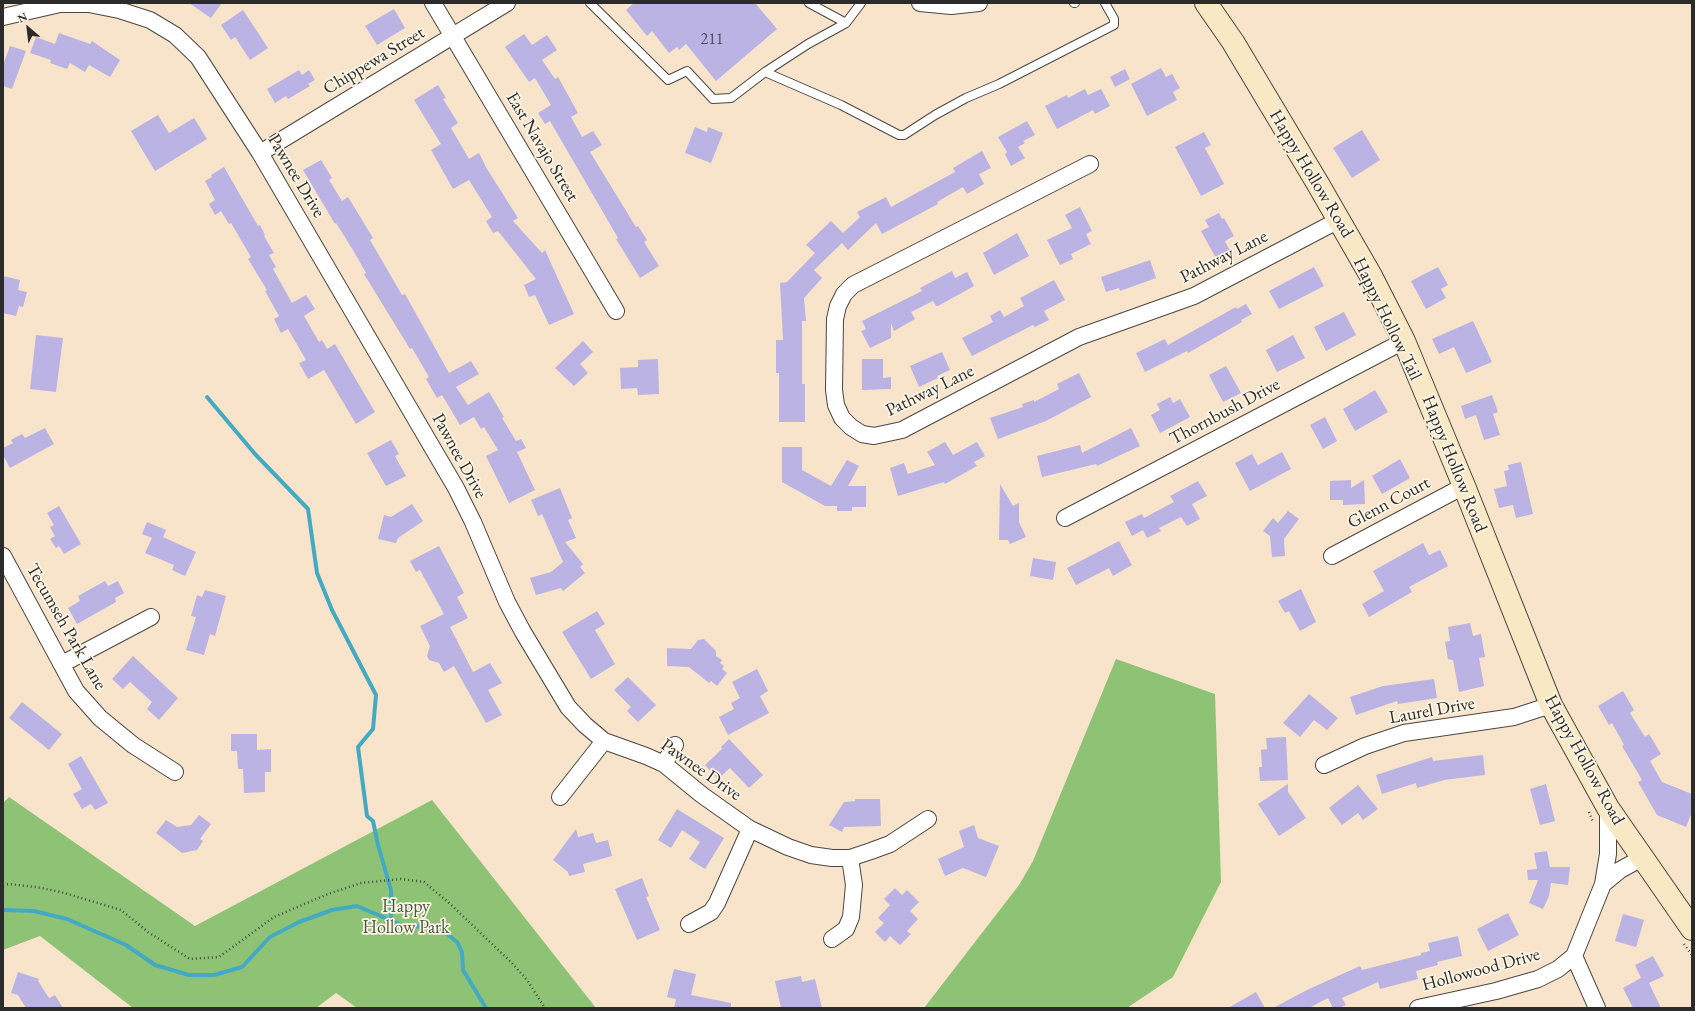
<!DOCTYPE html>
<html>
<head>
<meta charset="utf-8">
<style>
  body { margin:0 }
  #map { position:relative; width:1695px; height:1011px; overflow:hidden; background:#f7e4cb; font-family:"EB Garamond",serif }
  canvas { display:block }
  .frame { position:absolute; inset:0; border:4px solid #2b2b2b; pointer-events:none }
  .north { position:absolute; left:8px; top:8px; width:40px; height:40px; -webkit-text-stroke:3px #fcf5e5; paint-order:stroke; rotate:332deg; font-size:11px; font-weight:700; line-height:16px; text-align:center; color:#2b2b2b }
  .north::after { content:''; display:block; margin:auto; width:14px; height:18px; background:#2b2b2b; clip-path:polygon(50% 0,100% 100%,50% 72%,0 100%) }
</style>
</head>
<body>
<div id="map">
<canvas width="1695" height="1011"></canvas>
<div class="frame"></div>
<div class="north">N</div>
</div>
<script>
const g = document.querySelector('canvas').getContext('2d');
g.lineJoin = 'round';
function fill(path, color) {
  g.fillStyle = color;
  g.fill(path, 'evenodd');
}
function toPath(rows) {
  const path = new Path2D();
  for (const r of rows) {
    path.moveTo(r[0], r[1]);
    for (let i = 2; i < r.length; i += 2) path.lineTo(r[i], r[i + 1]);
  }
  return path;
}
function trace(path, color, width, dash) {
  g.strokeStyle = color;
  g.lineWidth = width;
  g.lineCap = dash ? 'butt' : 'round';
  g.setLineDash(dash || []);
  g.stroke(path);
}
function label(font, color, halo, rows, align = 'center') {
  g.font = font + ' "EB Garamond",serif';
  g.lineWidth = 3.5;
  g.setLineDash([]);
  g.textBaseline = 'middle';
  g.strokeStyle = halo;
  g.fillStyle = color;
  for (const [text, x, y, turn = 0] of rows) {
    g.save();
    g.translate(x, y);
    g.rotate((+turn || 0) * Math.PI / 180);
    g.textAlign = isNaN(turn) ? turn : align;
    if (halo) g.strokeText(text, 0, 0);
    g.fillText(text, 0, 0);
    g.restore();
  }
}
fill(toPath([
  [1116,659,1215,694,1221,882,1173,977,1127,1008,924,1008,1019,885,1033,861],
  [9,797,195,926,432,800,596,1008,357,1008,336,993,316,1008,133,1008,40,936,3,950,3,803]
]), '#8ec375');
trace(toPath([
  [207,397,255,454,308,509,317,573,332,610,376,695,373,729,358,747,367,816,373,821,378,845,391,890,391,920],
  [3,910,34,911,67,919,126,945,155,965,189,975,214,975,242,967,270,937,299,922,332,910,357,906,404,926,438,927,457,942,462,952,463,970,486,1008]
]), '#44aac3', 4);
fill(toPath([
  [189,3,222,3,211,18],
  [634,3,755,3,777,29,716,81,686,44,679,50,677,47,669,53,652,31,647,36,626,10],
  [394,9,405,28,377,45,365,26],
  [243,10,268,48,250,60,235,37,231,40,221,25],
  [59,33,90,44,92,41,120,60,110,77,89,65,85,72,70,63,67,69,50,63,51,60,30,53,36,37,55,44],
  [524,34,532,45,547,35,557,50,542,60,555,79,558,77,578,113,571,117,582,137,593,131,602,145,590,152,636,227,638,226,647,240,644,242,659,266,640,278,616,239,618,238,550,121,545,124,538,113,551,105,535,78,529,82,505,47],
  [10,46,26,51,12,89,3,86,3,65],
  [1161,68,1166,77,1172,74,1180,88,1173,92,1177,100,1147,116,1131,84],
  [1125,69,1130,79,1115,87,1110,77],
  [299,70,302,75,309,70,315,80,308,84,310,86,288,99,286,96,275,103,267,89],
  [438,85,446,98,443,99,458,123,451,128,469,159,479,153,487,169,518,218,513,221,542,253,545,250,574,314,549,325,535,295,529,297,524,285,536,279,498,231,493,233,486,221,492,217,469,180,453,189,431,150,441,144,414,100],
  [1085,89,1088,95,1101,89,1110,106,1095,114,1093,110,1057,129,1045,106,1067,95,1068,98],
  [158,115,169,133,194,118,207,139,155,171,131,131],
  [1027,121,1035,135,1023,141,1025,143,1018,147,1025,158,1011,166,1005,154,1007,152,998,137],
  [695,127,707,132,708,127,723,133,711,163,685,153],
  [1362,130,1380,160,1352,178,1333,148],
  [1204,132,1211,145,1205,148,1224,184,1201,196,1175,147],
  [982,151,991,168,979,174,984,184,967,194,963,187,937,202,938,204,882,234,876,223,848,250,842,243,814,270,822,278,804,298,806,321,802,321,802,384,805,384,805,422,779,422,779,373,776,373,776,340,783,340,780,283,787,282,815,253,806,245,831,221,843,233,860,217,857,212,886,197,891,207,955,172,953,168],
  [321,160,332,178,329,180,342,201,348,197,373,238,370,240,402,295,405,294,449,373,471,361,479,374,456,387,468,405,489,392,504,417,502,418,516,441,521,439,526,448,517,452,535,490,509,503,486,456,498,450,484,427,481,429,474,417,460,425,442,395,437,398,426,379,429,377,412,348,410,349,364,274,366,273,353,250,336,223,335,224,303,170],
  [224,167,258,226,260,225,265,235,264,236,274,253,269,255,276,267,273,269,292,303,306,295,315,309,304,316,319,342,322,340,327,349,335,344,375,412,356,424,324,370,308,379,299,363,306,360,288,329,281,333,274,319,279,316,265,291,267,290,248,259,251,257,231,223,229,224,221,211,215,215,209,204,215,200,205,181,212,177,211,175],
  [1080,207,1092,231,1086,234,1091,244,1071,254,1073,259,1060,265,1047,240,1072,228,1065,215],
  [1219,213,1222,219,1224,218,1234,236,1225,241,1231,253,1217,260,1201,231,1209,227,1205,220],
  [1017,233,1029,256,994,275,983,253],
  [1150,260,1156,278,1120,291,1119,288,1106,292,1101,277],
  [1314,267,1324,286,1279,309,1269,291],
  [1438,267,1448,285,1441,289,1446,298,1426,309,1411,281],
  [952,271,955,278,967,272,974,286,938,306,936,306,933,301,911,312,915,319,894,331,891,323,891,338,870,348,861,331,866,329,862,321,922,291,920,288],
  [3,276,20,280,18,290,27,292,23,307,19,306,16,316,3,313],
  [1054,280,1065,300,1044,311,1049,320,1035,327,1033,325,972,356,962,338,993,322,990,316,1000,310,1004,317,1024,306,1020,298],
  [1246,304,1252,314,1241,320,1242,322,1188,353,1187,351,1145,372,1136,353,1165,339,1168,345,1236,307,1237,309],
  [1344,312,1356,335,1326,351,1314,327],
  [1473,321,1492,362,1466,373,1454,347,1439,354,1432,339],
  [36,335,63,338,56,392,30,389],
  [1293,335,1305,358,1277,372,1266,350],
  [583,341,593,352,580,364,588,373,574,386,555,368],
  [942,352,950,370,937,376,938,378,919,387,910,366],
  [658,359,659,394,638,395,637,388,621,389,620,368,638,367,638,360],
  [862,359,883,359,883,378,891,377,891,389,862,390],
  [1226,366,1241,393,1223,402,1209,375],
  [1079,373,1091,397,1046,421,998,439,990,418,1023,407,1022,404,1034,400,1034,402,1059,389,1057,384],
  [1375,390,1388,412,1355,431,1343,409],
  [1492,395,1498,412,1493,414,1500,435,1484,440,1476,415,1465,419,1461,406],
  [1170,397,1173,403,1180,399,1190,417,1160,433,1151,415,1160,410,1157,404],
  [1325,417,1337,441,1323,449,1310,425],
  [45,428,54,444,10,468,3,455,3,448,13,443,11,440,22,434,25,438],
  [1131,428,1140,446,1097,466,1096,464,1042,477,1037,456,1080,445,1082,453],
  [391,440,399,454,395,456,406,476,386,486,367,453],
  [945,442,953,455,977,442,985,456,974,462,977,466,945,484,944,482,898,496,890,468,904,463,908,474,935,465,927,452],
  [782,447,802,447,802,470,831,486,847,460,859,466,848,486,866,486,866,507,852,507,852,511,837,511,837,506,825,506,782,482],
  [1282,452,1291,469,1250,491,1235,463,1252,454,1258,465],
  [1400,459,1410,478,1382,494,1372,476],
  [1521,462,1533,514,1516,518,1513,505,1499,508,1494,489,1507,486,1504,471,1509,470,1508,465],
  [1351,480,1351,488,1364,480,1365,504,1343,505,1343,500,1330,500,1330,481],
  [1198,481,1207,496,1192,504,1200,519,1187,526,1181,517,1159,528,1161,531,1147,538,1143,530,1132,536,1125,522,1142,514,1144,518,1174,502,1170,496],
  [1000,484,1013,506,1019,503,1019,522,1026,537,1010,544,1008,540,999,540],
  [560,488,572,518,568,520,576,538,565,542,583,564,580,567,585,573,563,591,561,588,536,595,530,578,551,572,563,562,542,514,538,516,531,500],
  [412,504,423,521,398,538,396,543,378,539,384,515,391,517],
  [59,506,81,544,64,554,59,546,56,548,50,539,55,536,50,527,54,525,47,513],
  [1288,511,1299,519,1284,539,1285,556,1272,557,1270,536,1263,531,1273,518,1278,523],
  [147,522,166,530,163,537,196,552,185,576,172,570,174,565,145,553,152,538,142,534],
  [1119,541,1132,565,1113,576,1109,568,1076,585,1067,568],
  [1423,543,1429,555,1440,550,1448,566,1409,587,1412,592,1369,617,1362,604,1384,591,1373,571],
  [439,546,464,593,457,597,468,618,450,627,473,672,490,663,502,683,488,690,502,715,486,723,454,666,444,672,439,663,429,660,427,656,430,646,420,626,444,614,420,570,416,572,410,561],
  [1033,558,1056,562,1053,580,1030,576],
  [105,581,108,586,118,581,124,593,115,598,116,602,77,624,68,608,80,601,78,596],
  [1301,589,1316,622,1300,631,1289,611,1285,613,1278,601],
  [205,590,226,596,215,636,210,634,204,655,186,650,196,617,191,616,197,595,202,597],
  [597,611,605,624,595,630,615,664,591,679,562,632],
  [1470,623,1473,636,1481,634,1485,657,1479,658,1484,686,1459,692,1453,660,1448,659,1445,642,1450,641,1448,627],
  [704,639,716,651,716,656,722,660,720,663,724,666,722,669,727,673,717,686,711,681,709,683,689,667,667,666,667,648,691,649,698,640],
  [133,656,178,698,159,720,147,709,152,702,130,682,123,689,112,679],
  [757,669,768,691,760,696,769,713,728,735,719,717,734,709,731,703,740,698,732,682],
  [628,677,656,705,638,722,627,711,631,707,614,690],
  [1434,679,1437,698,1398,704,1397,701,1356,715,1350,697,1383,686],
  [1623,691,1634,710,1630,713,1645,737,1649,734,1661,754,1650,761,1662,782,1692,794,1692,812,1686,827,1657,815,1638,782,1642,780,1622,746,1624,745,1612,723,1609,725,1598,706],
  [1309,694,1338,718,1327,730,1314,720,1300,737,1283,723],
  [22,702,62,734,49,750,9,718],
  [231,734,257,734,257,750,271,749,271,772,265,772,265,792,244,793,243,769,238,769,237,751,231,751],
  [1286,737,1288,780,1260,781,1259,767,1262,767,1261,750,1267,749,1266,738],
  [729,739,763,775,749,788,730,768,718,779,705,765,722,749,721,747],
  [1483,755,1485,775,1444,780,1417,788,1416,783,1382,794,1376,775,1432,757,1433,761],
  [81,756,108,803,95,810,91,804,82,809,73,794,82,789,68,764],
  [1288,784,1288,792,1306,818,1279,836,1258,804],
  [1546,784,1555,821,1540,825,1530,789],
  [1358,785,1378,809,1363,820,1358,813,1342,825,1329,808],
  [855,799,880,799,881,826,844,827,842,832,829,825,844,802,855,801],
  [677,809,724,838,705,869,689,859,700,842,682,830,671,848,658,840],
  [199,815,211,824,200,839,203,841,197,850,182,853,156,833,166,820,177,827,191,825],
  [974,825,978,838,999,846,986,877,963,868,945,876,938,859,964,847,959,831],
  [576,829,578,837,593,833,596,843,608,840,612,856,583,864,585,872,569,876,568,872,553,860],
  [1547,851,1550,867,1570,867,1568,885,1551,883,1549,896,1543,909,1529,903,1538,880,1528,880,1527,870,1537,869,1534,853],
  [642,878,649,896,646,897,660,930,637,940,615,889],
  [895,888,902,895,907,890,919,902,910,911,918,919,907,931,911,934,900,945,890,936,885,942,875,932,884,923,878,918,890,905,884,899],
  [1508,913,1519,935,1488,951,1477,929],
  [1623,914,1644,920,1636,947,1615,941],
  [1458,936,1462,956,1437,962,1438,965,1416,971,1418,979,1380,989,1378,982,1342,998,1346,1005,1339,1008,1333,1008,1328,998,1309,1008,1273,1008,1307,990,1360,966,1362,970,1421,955,1421,953,1430,951,1428,943],
  [1653,956,1664,976,1649,983,1661,1008,1633,1008,1623,988,1641,978,1635,965],
  [674,969,696,974,691,995,731,1003,731,1008,674,1008,676,999,667,997],
  [18,972,39,979,38,981,49,998,55,995,63,1008,26,1008,18,995,11,993],
  [801,976,802,982,815,979,822,1008,781,1008,775,981],
  [1256,992,1265,1008,1228,1008]
]), '#bbb3e4');
const service = toPath([
  [590,3,668,80,687,71,713,99,731,98,765,72,808,44,846,23,861,3],
  [809,3,846,23],
  [1074,3,1075,3],
  [765,72,841,105,899,135,904,135,935,115,966,98,999,84,1114,25,1114,19,1105,3]
]);
const minor = toPath([
  [433,3,616,311],
  [920,3,951,6,979,3],
  [3,17,60,4,89,4,119,10,150,20,175,35,198,57,260,153,456,488,473,522,507,602,523,632,568,707,585,725,604,741,646,756,664,764,702,795,750,829,788,847,811,855,832,858,850,858,871,851,890,844,928,819],
  [260,153,507,3],
  [1090,164,853,285,844,294,838,306,835,319,834,390,836,405,842,418,851,427,862,434,874,436,902,430,1079,337,1194,296,1339,220],
  [1065,518,1404,341],
  [3,556,76,691,100,718,133,745,175,772],
  [1332,556,1464,486],
  [62,664,151,617],
  [664,764,675,745],
  [1324,765,1365,746,1404,733,1514,717,1551,705],
  [560,797,604,741],
  [1603,884,1608,854,1608,808],
  [689,924,711,912,717,903,750,829],
  [832,939,846,929,851,917,854,885,850,858],
  [1418,1008,1496,991,1538,979,1558,969,1574,956],
  [1597,1008,1574,956,1603,884,1620,870,1642,858]
]);
const secondary = toPath([
  [1206,3,1233,42,1318,184,1371,276,1404,341,1464,486,1551,705,1608,808,1692,929]
]);
trace(service, '#4a4743', 10);
trace(minor, '#4a4743', 18);
trace(secondary, '#4a4743', 24);
trace(toPath([
  [1589,812,1593,822],
  [3,885,8,884,36,887,61,892,121,910,148,932,190,959,219,957,274,917,328,894,361,883,401,879,424,882,448,902,511,962,527,980,545,1008],
  [1684,944,1692,955]
]), '#4a4743', 2.5, [1, 3]);
trace(service, '#fff', 8);
trace(minor, '#fff', 16);
trace(secondary, '#f8e8c3', 22);
label('16px', '#4f4d59', null, [
  ["211",712,40]
]);
label('18px', '#2b2b2b', '#fcf5e5', [
  ["Chippewa Street",374,61,-31],
  ["East Navajo Street",542,147,59],
  ["Happy Hollow Road",1311,174,59],
  ["Pawnee Drive",296,176,59],
  ["Pathway Lane",1224,257,-27],
  ["Happy Hollow Tail",1387,319,64],
  ["Pathway Lane",930,391,-26],
  ["Thornbush Drive",1225,412,-28],
  ["Pawnee Drive",459,456,61],
  ["Happy Hollow Road",1454,464,68],
  ["Glenn Court",1389,503,-28],
  ["Tecumseh Park Lane",66,627,60],
  ["Laurel Drive",1432,711,-10],
  ["Happy Hollow Road",1584,760,61],
  ["Pawnee Drive",701,770,35],
  ["Hollowood Drive",1481,970,-15]
]);
label('18px', '#495941', '#fcf5e5', [
  ["Happy",406,907],
  ["Hollow Park",406,928]
]);
</script>
</body>
</html>
